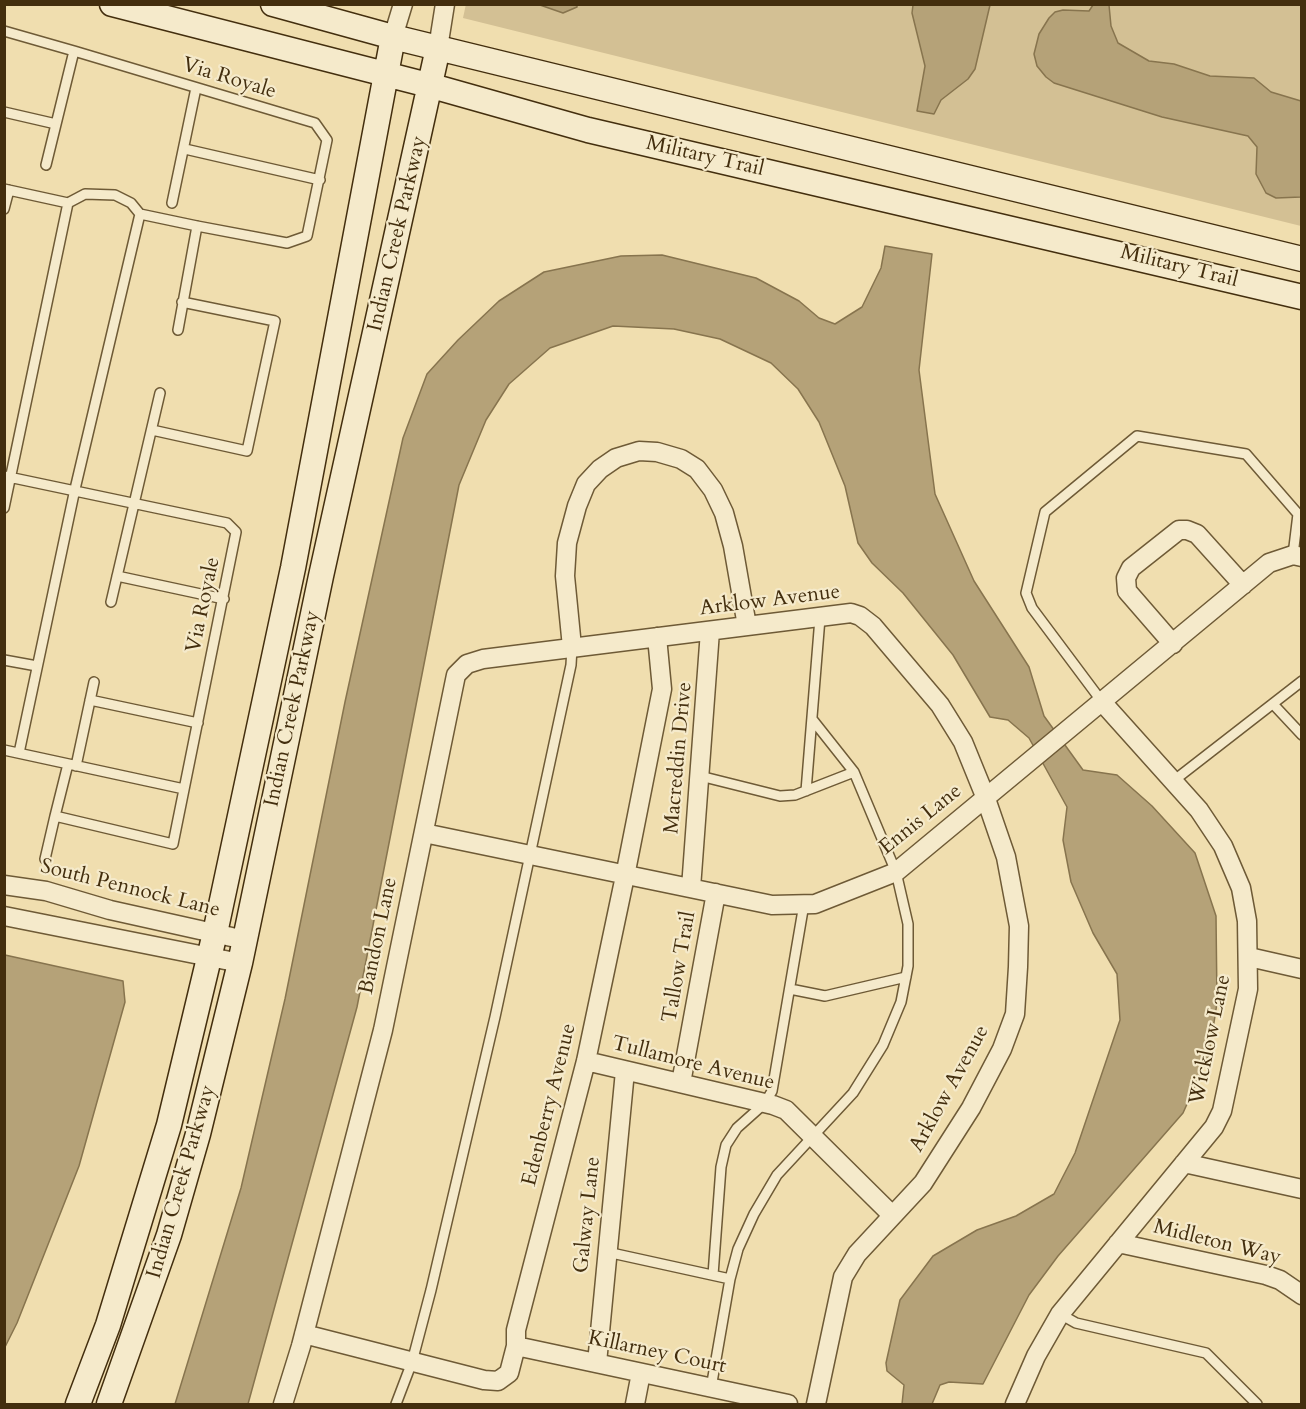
<!DOCTYPE html>
<html>
<head>
<meta charset="utf-8">
<style>
  body { margin:0 }
  #map { position:relative; width:1306px; height:1409px; overflow:hidden; background:#f0deaf; font-family:Cardo,serif }
  canvas { display:block }
  .frame { position:absolute; inset:0; border:6px solid #432e0e; pointer-events:none }
</style>
</head>
<body>
<div id="map">
<canvas width="1306" height="1409"></canvas>
<div class="frame"></div>
</div>
<script>
const g = document.querySelector('canvas').getContext('2d');
g.lineJoin = 'round';
function fill(path, color) {
  g.fillStyle = color;
  g.fill(path, 'evenodd');
}
function toPath(rows) {
  const path = new Path2D();
  for (const r of rows) {
    path.moveTo(r[0], r[1]);
    for (let i = 2; i < r.length; i += 2) path.lineTo(r[i], r[i + 1]);
  }
  return path;
}
function trace(path, color, width, dash) {
  g.strokeStyle = color;
  g.lineWidth = width;
  g.lineCap = dash ? 'butt' : 'round';
  g.setLineDash(dash || []);
  g.stroke(path);
}
function label(font, color, halo, rows, align = 'center') {
  g.font = font + ' Cardo,serif';
  g.lineWidth = 4.5;
  g.setLineDash([]);
  g.textBaseline = 'middle';
  g.strokeStyle = halo;
  g.fillStyle = color;
  for (const [text, x, y, turn = 0] of rows) {
    g.save();
    g.translate(x, y);
    g.rotate((+turn || 0) * Math.PI / 180);
    g.textAlign = isNaN(turn) ? turn : align;
    if (halo) g.strokeText(text, 0, 0);
    g.fillText(text, 0, 0);
    g.restore();
  }
}
fill(toPath([
  [466,4,1301,5,1301,226,463,18]
]), '#d3c094');
const water = toPath([
  [540,5,577,5,577,7,563,13,540,5],
  [913,5,990,5,975,69,968,79,941,100,934,114,917,111,925,66,912,13,913,5],
  [1093,5,1109,5,1111,26,1118,43,1149,61,1174,64,1210,76,1254,78,1271,92,1301,101,1301,197,1276,198,1266,193,1256,174,1257,147,1248,136,1162,117,1054,83,1046,77,1037,66,1034,54,1039,34,1049,18,1055,12,1063,10,1089,11,1093,5],
  [885,246,932,254,919,370,935,494,974,581,1029,667,1044,716,1083,770,1117,775,1152,806,1195,853,1216,916,1217,1003,1209,1055,1183,1113,1058,1256,1029,1295,983,1384,949,1382,940,1385,932,1404,902,1404,904,1385,887,1371,886,1363,900,1300,933,1256,977,1230,1016,1216,1054,1194,1075,1153,1120,1020,1117,974,1093,933,1071,882,1063,840,1067,807,1029,738,1008,720,990,717,953,655,903,593,872,563,858,543,845,486,819,422,798,389,771,363,720,339,674,329,613,326,550,348,509,384,486,420,459,485,357,1007,248,1404,175,1404,241,1188,285,999,345,702,403,438,427,374,458,340,499,301,544,272,621,256,662,255,756,278,799,301,819,318,835,324,862,307,881,268,885,246],
  [5,955,123,981,125,1002,79,1166,17,1323,5,1347,5,955]
]);
fill(water, '#b5a278');
trace(water, '#87744e', 1.5);
const lane = toPath([
  [4,31,74,51,46,165],
  [4,112,56,124],
  [185,149,320,180],
  [4,189,68,203,85,194,115,195,131,203,140,214,197,226,287,243,307,236,327,140,315,123,74,51],
  [172,203,196,88],
  [4,209,9,190],
  [178,330,197,226],
  [152,430,247,451,275,321,182,302],
  [4,476,227,523,236,532,173,844,55,816,68,764],
  [4,508,68,203],
  [117,576,224,599],
  [111,602,160,393],
  [4,660,37,666],
  [90,700,198,723],
  [1103,703,1032,608,1026,593,1045,512,1137,436,1246,454,1298,514,1293,555],
  [1273,704,1302,735],
  [4,750,184,789],
  [19,753,75,489,140,214],
  [76,766,94,682],
  [700,776,780,796,795,795,854,772],
  [1172,782,1302,681],
  [806,791,820,618],
  [45,859,55,816],
  [790,989,825,996,906,977],
  [607,1252,730,1279],
  [713,1275,721,1167,726,1145,737,1128,765,1103,772,1091,804,904],
  [1060,1314,1076,1323,1206,1353,1257,1404],
  [711,1388,730,1279,738,1249,754,1214,777,1175,853,1093,883,1045,901,1002,908,966,908,924,896,872,854,772,812,719],
  [396,1404,412,1362,431,1290,495,1017,571,665,572,647]
]);
const street = toPath([
  [393,37,403,4],
  [438,48,445,4],
  [1173,644,1127,591,1126,578,1131,568,1179,530,1187,530,1197,534,1243,585],
  [572,647,565,576,567,543,577,506,586,484,600,469,616,458,639,451,657,452,681,459,697,469,713,490,724,513,733,546,747,626],
  [424,833,772,905,815,904,896,872,1269,563,1293,555,1302,557],
  [4,885,46,891,110,910,245,940],
  [691,888,710,631],
  [4,916,240,963],
  [1249,957,1302,969],
  [586,1061,773,1105,786,1110,892,1215],
  [681,1083,716,893],
  [1184,1163,1302,1189],
  [1118,1243,1266,1275,1280,1280,1302,1295],
  [304,1334,484,1380,498,1381,509,1373,516,1346,516,1330,586,1061,625,876,662,689,657,637],
  [516,1346,788,1404],
  [597,1363,625,1071],
  [283,1404,301,1346,383,1030,456,675,467,664,483,659,851,613,860,616,873,626,940,705,963,742,985,796,1006,857,1019,926,1018,967,1015,1014,1002,1049,971,1108,923,1183,857,1254,843,1277,816,1404],
  [635,1404,641,1373],
  [1015,1404,1036,1356,1060,1314,1214,1127,1222,1111,1248,989,1247,921,1241,888,1223,846,1199,810,1103,703]
]);
const secondary = toPath([
  [112,4,432,86,588,130,1302,297],
  [273,4,393,37,1302,259],
  [78,1404,108,1325,169,1125,215,933,293,568,393,37],
  [109,1404,169,1235,198,1134,240,963,321,576,438,48]
]);
trace(lane, '#6e5a36', 12);
trace(street, '#6e5a36', 21);
trace(secondary, '#432e0e', 27);
trace(lane, '#f5eacb', 9);
trace(street, '#f5eacb', 18);
trace(secondary, '#f5eacb', 24);
label('21px', '#432e0e', '#f5eacb', [
  ["Via Royale",229,79,17],
  ["Military Trail",705,157,13],
  ["Indian Creek Parkway",398,234,-77],
  ["Military Trail",1179,267,14],
  ["Arklow Avenue",770,601,-7],
  ["Via Royale",204,605,-78],
  ["Indian Creek Parkway",293,709,-78],
  ["Macreddin Drive",679,758,-85],
  ["Ennis Lane",921,820,-39],
  ["South Pennock Lane",130,889,14],
  ["Bandon Lane",379,936,-78],
  ["Tallow Trail",680,967,-80],
  ["Wicklow Lane",1211,1040,-78],
  ["Tullamore Avenue",693,1064,14],
  ["Arklow Avenue",950,1089,-61],
  ["Edenberry Avenue",550,1105,-76],
  ["Indian Creek Parkway",182,1182,-74],
  ["Galway Lane",588,1215,-84],
  ["Midleton Way",1217,1243,14],
  ["Killarney Court",657,1353,12]
]);
</script>
</body>
</html>
